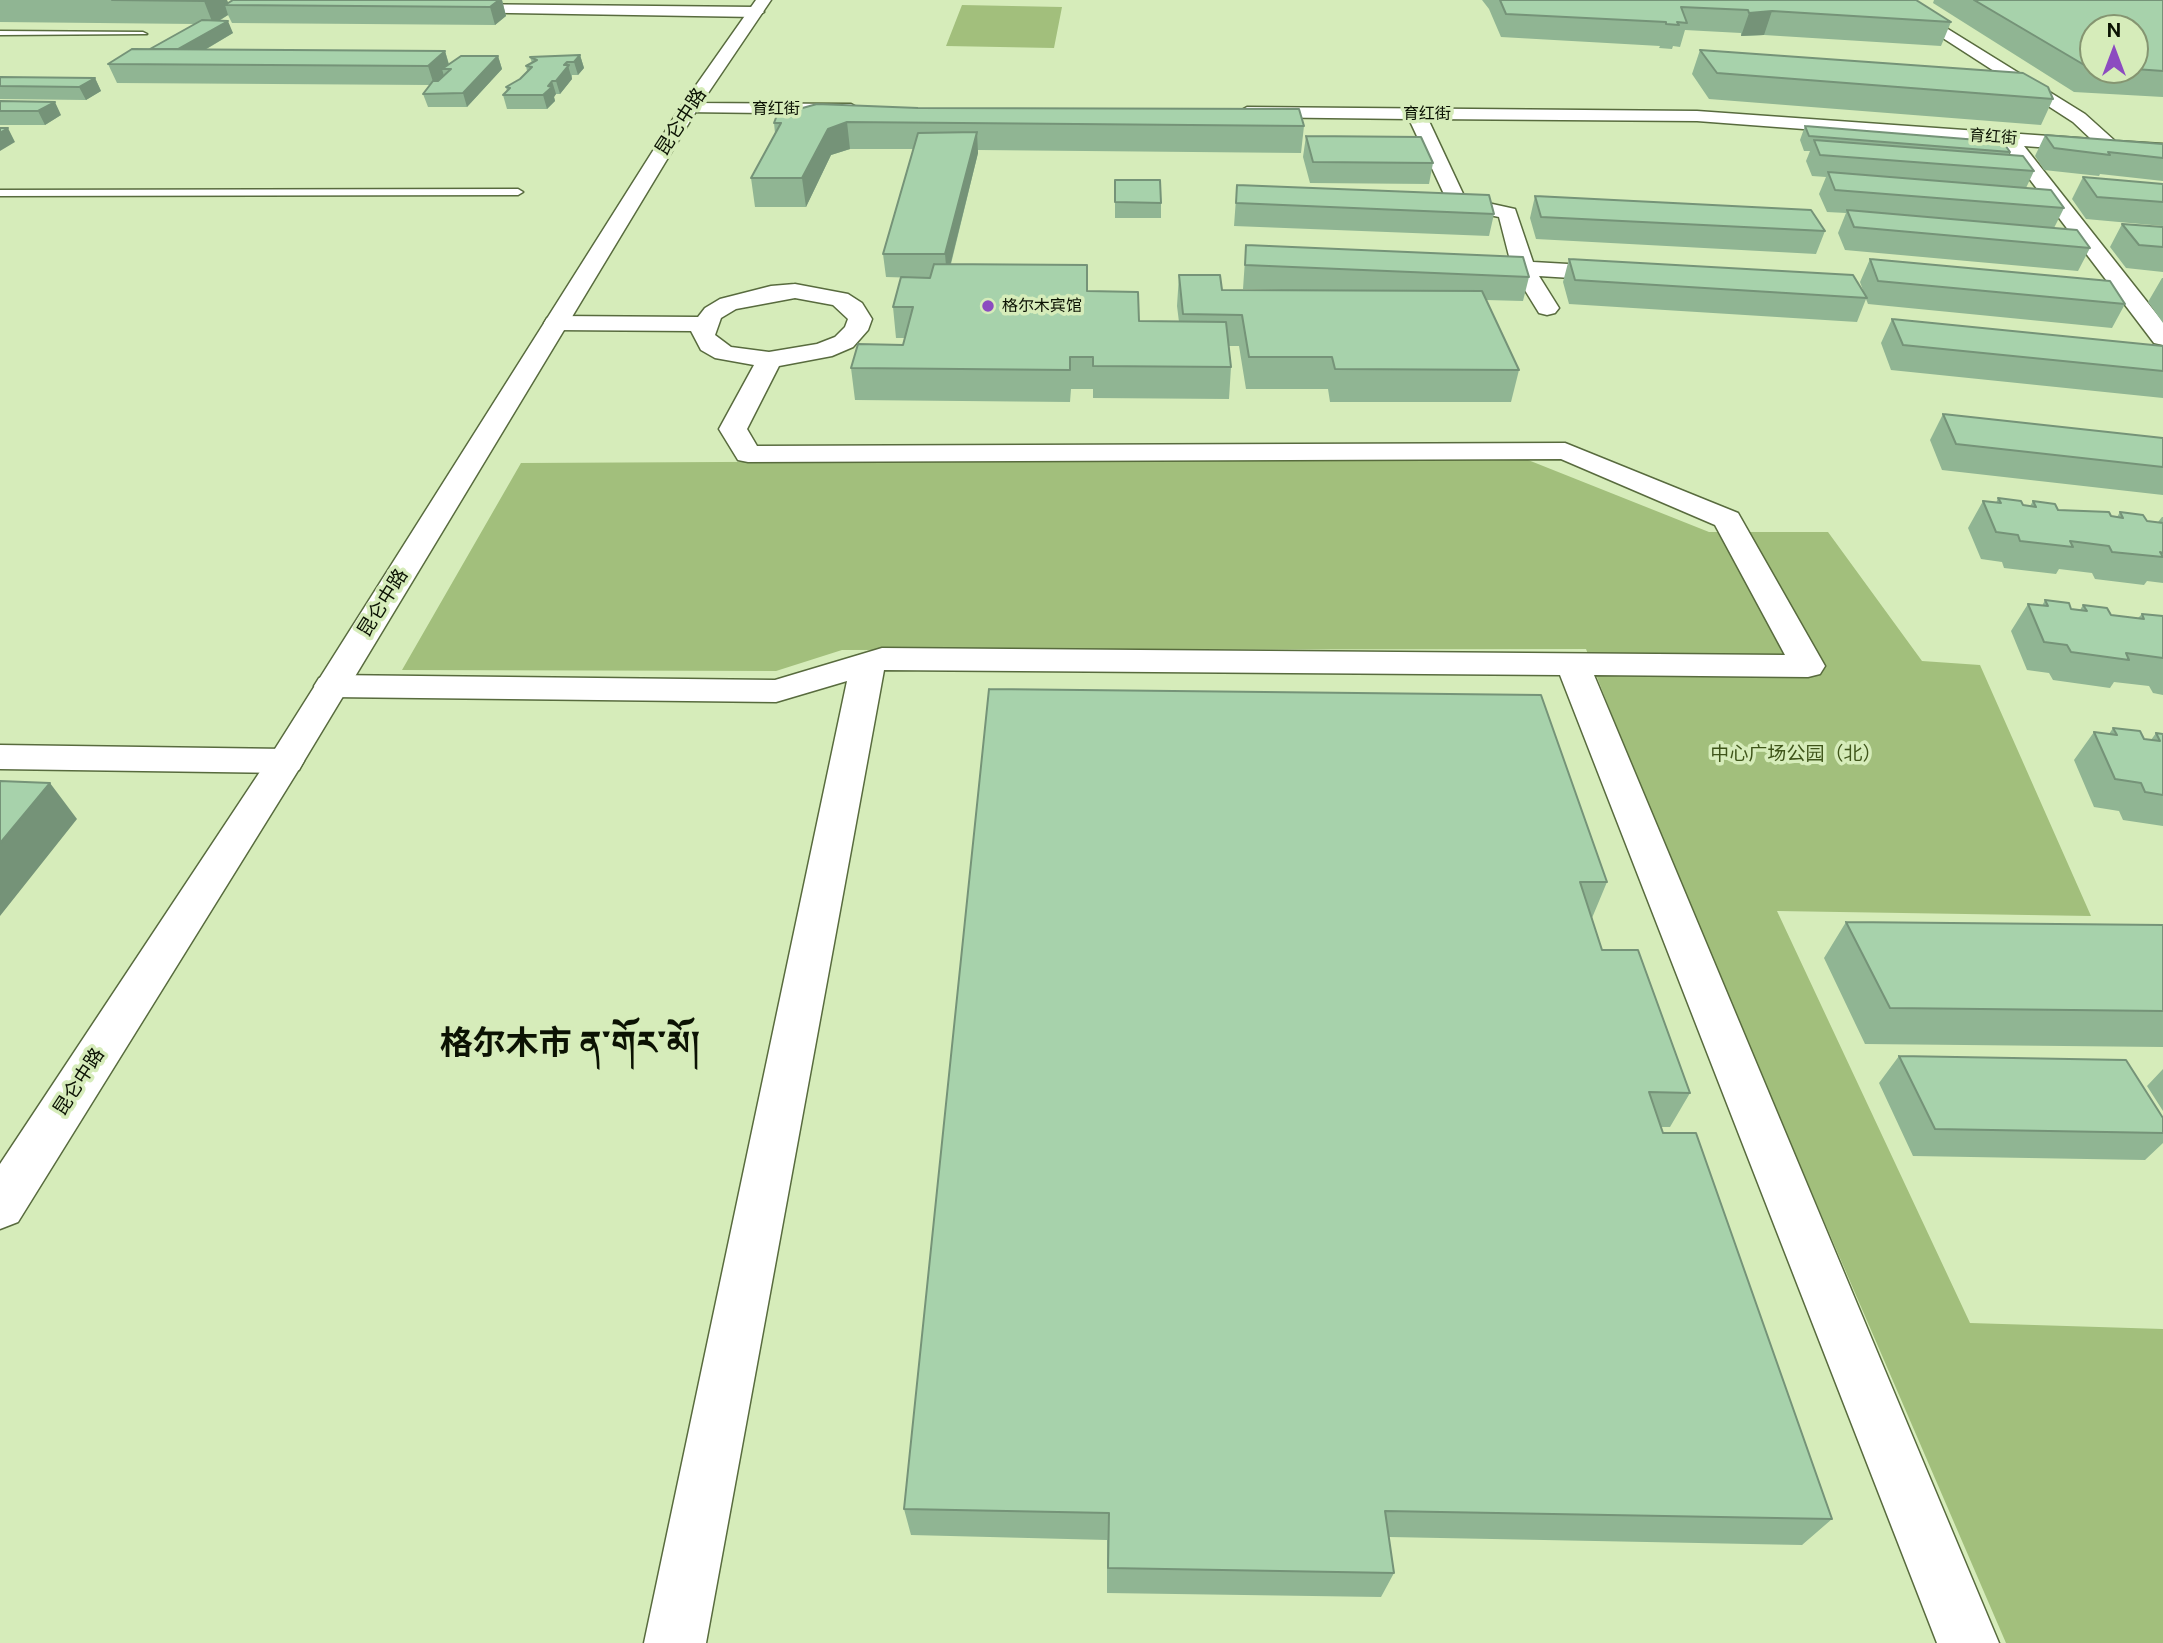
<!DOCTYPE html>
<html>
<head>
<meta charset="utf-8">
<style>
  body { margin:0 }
  #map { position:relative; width:2163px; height:1643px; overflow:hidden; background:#d6ecba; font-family:"Public Sans",sans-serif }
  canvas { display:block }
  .north { position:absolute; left:2079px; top:14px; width:70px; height:70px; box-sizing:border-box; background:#d6ecba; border:2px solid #859571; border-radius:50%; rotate:0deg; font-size:19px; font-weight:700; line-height:28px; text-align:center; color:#0b1203 }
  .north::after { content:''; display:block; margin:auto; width:24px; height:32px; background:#8c4bc0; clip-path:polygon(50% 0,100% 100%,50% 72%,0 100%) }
</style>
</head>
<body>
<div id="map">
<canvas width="2163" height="1643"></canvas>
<div class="north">N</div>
</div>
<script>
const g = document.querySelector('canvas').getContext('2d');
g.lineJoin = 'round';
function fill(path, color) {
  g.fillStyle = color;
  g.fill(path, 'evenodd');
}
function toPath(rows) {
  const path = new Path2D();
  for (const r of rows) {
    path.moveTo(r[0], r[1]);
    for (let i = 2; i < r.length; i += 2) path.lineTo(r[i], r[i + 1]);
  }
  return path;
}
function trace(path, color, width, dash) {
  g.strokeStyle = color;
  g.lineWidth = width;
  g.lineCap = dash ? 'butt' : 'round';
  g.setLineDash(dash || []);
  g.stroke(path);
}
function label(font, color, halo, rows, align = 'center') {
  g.font = font + ' "Public Sans","Noto Sans SC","Noto Serif Tibetan",sans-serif';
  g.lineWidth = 7;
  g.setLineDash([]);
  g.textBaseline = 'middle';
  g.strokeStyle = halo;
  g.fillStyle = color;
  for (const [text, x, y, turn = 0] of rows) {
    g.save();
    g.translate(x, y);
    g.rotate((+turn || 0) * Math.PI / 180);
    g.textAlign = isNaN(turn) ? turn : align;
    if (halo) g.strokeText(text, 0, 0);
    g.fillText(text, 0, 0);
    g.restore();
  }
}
fill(toPath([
  [962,5,1062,7,1054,48,946,46],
  [1523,458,1709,532,1828,532,1922,661,1980,665,2091,916,1777,911,1970,1323,2163,1329,2163,1643,2006,1643,1670,864,1586,649,842,650,776,671,402,670,521,463]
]), '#a2bf7c');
const lane = toPath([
  [0,31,143,32,147,34,0,35,0,31],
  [0,190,518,189,523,192,518,195,0,196,0,190]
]);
const street = toPath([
  [1884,0,1901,0,2085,114,2115,141,2163,144,2163,156,2024,146,2163,322,2163,345,2154,343,2003,144,1697,121,1428,119,1465,198,1515,209,1533,262,1620,267,1631,274,1620,281,1539,276,1559,308,1555,313,1547,315,1539,313,1515,274,1466,270,1463,265,1466,260,1474,258,1510,260,1499,217,1450,207,1409,119,1247,117,1238,112,1247,107,1697,111,2091,139,2073,122,1884,0],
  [454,4,756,7,764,12,756,17,449,12,449,6,454,4],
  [689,103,851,104,860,109,851,114,683,112,680,108,683,104,689,103],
  [795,284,848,294,862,303,872,319,868,330,853,347,832,356,779,366,747,429,757,446,1565,443,1738,513,1825,666,1820,674,1808,677,1594,675,1999,1643,1937,1643,1560,675,884,670,706,1643,644,1643,847,681,776,702,331,697,319,694,314,686,319,678,331,675,775,680,882,648,1785,655,1715,525,1561,459,748,462,738,460,719,429,754,365,715,358,701,350,691,331,556,330,547,328,544,323,547,318,556,316,698,317,705,308,720,299,771,286,795,284],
  [795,298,833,305,848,319,845,327,835,337,817,344,769,352,731,347,715,335,721,318,736,309,795,298],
  [0,745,286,749,299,752,304,761,299,770,286,773,0,769,0,745]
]);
const secondary = toPath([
  [756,0,771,0,698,108,304,761,18,1222,0,1229,0,1164,273,752,680,108,756,0]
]);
trace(lane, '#586b3e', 3);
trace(street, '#586b3e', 3);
trace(secondary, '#586b3e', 3);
fill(lane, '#fff');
fill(street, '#fff');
fill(secondary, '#fff');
fill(toPath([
  [0,0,227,0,228,3,233,0,502,0,506,16,495,25,232,23,228,15,219,21,233,33,205,50,445,51,449,64,498,56,502,69,467,107,428,107,423,94,430,85,117,83,108,64,151,50,196,24,0,22],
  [1482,0,1916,0,1951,22,1941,46,1764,35,1741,36,1741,33,1685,30,1680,47,1673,46,1672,49,1659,48,1660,46,1501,37,1489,9],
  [1934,0,2163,0,2163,97,2074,92,1933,3],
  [2093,28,2135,28,2135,70,2093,70],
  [1700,50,2053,99,2041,125,1709,99,1692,74],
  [580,55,584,68,578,75,572,75,572,79,560,94,556,94,554,97,555,101,547,109,507,109,503,95,507,91,506,87,520,79,527,71,526,66,532,63,530,57],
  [0,77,95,78,101,91,86,100,0,99],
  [0,101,61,115,45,125,0,125],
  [777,115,1304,126,1301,153,978,150,978,153,951,264,1087,265,1087,291,1139,321,1179,322,1177,306,1179,275,1222,290,1282,290,1243,289,1246,245,1529,277,1523,301,1486,300,1519,370,1511,402,1330,402,1328,389,1246,389,1239,346,1229,346,1231,367,1229,399,1093,398,1093,389,1071,389,1070,402,855,400,851,368,903,345,905,338,896,338,893,307,919,278,886,277,883,254,913,149,850,149,831,155,806,207,755,207,751,178,775,133,774,123],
  [1805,126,2010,152,2009,155,2034,171,2026,188,2064,208,2054,228,2090,248,2078,271,1845,250,1838,233,1846,213,1827,212,1819,194,1826,177,1812,176,1806,161,1810,151,1804,151,1800,140],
  [2045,135,2163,144,2163,181,2100,174,2099,176,2044,170,2035,156],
  [1306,136,1433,163,1429,184,1310,183,1303,157],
  [2083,177,2163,184,2163,226,2086,219,2072,199],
  [1115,180,1161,203,1161,218,1115,218],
  [1237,185,1494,214,1489,236,1234,226],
  [1535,196,1825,231,1816,254,1536,239,1530,218],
  [2122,224,2163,227,2163,272,2126,268,2110,247],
  [1569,259,1864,293,1860,282,1870,259,2125,304,2112,328,1868,304,1866,299,1857,322,1569,304,1563,282],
  [2162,278,2163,278,2163,323,2148,302],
  [1892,319,2163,346,2163,398,1891,370,1881,343],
  [1943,414,2163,438,2163,495,1942,470,1930,440],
  [1998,498,2023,505,2030,506,2033,501,2058,510,2111,516,2117,517,2120,512,2147,521,2158,522,2162,517,2163,517,2163,583,2147,581,2144,585,2095,579,2092,573,2059,569,2056,574,2004,568,2002,562,1981,559,1968,528,1983,501,1996,503],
  [2045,600,2071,609,2080,610,2083,605,2111,615,2138,618,2142,614,2163,616,2163,695,2153,693,2149,686,2114,682,2110,688,2053,680,2049,673,2027,670,2011,631,2028,604,2042,606],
  [989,689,1607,882,1592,918,1602,950,1690,1093,1670,1127,1661,1127,1832,1519,1802,1545,1389,1537,1394,1573,1381,1597,1107,1593,1107,1540,911,1535,904,1509],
  [2113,728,2144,739,2151,740,2156,733,2163,734,2163,826,2123,820,2119,811,2094,807,2074,760,2094,732,2109,734],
  [1846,922,2163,925,2163,1047,1865,1044,1824,958],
  [1899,1056,2163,1118,2163,1143,2145,1160,1913,1156,1879,1083],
  [2163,1069,2163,1111,2147,1086]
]), '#90b593');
fill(toPath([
  [205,0,227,0,229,5,225,5,228,15,213,24,204,1],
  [499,0,502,0,506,16,495,25,490,7],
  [1772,11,1764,35,1741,36,1749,13],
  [228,21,233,33,184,62,178,49],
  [445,51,450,69,442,69,444,76,434,85,428,66],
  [580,55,584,68,578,75,574,62],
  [498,56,502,69,467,107,463,93],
  [567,62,572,79,560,94,556,81],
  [95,78,101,91,86,100,79,87],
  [552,81,556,94,554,97,555,101,547,109,543,95,548,86],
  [55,102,61,115,45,125,38,111],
  [847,122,850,149,831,155,806,207,802,178,828,129],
  [8,128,15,142,0,151,0,133],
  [977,132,978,153,947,278,945,254],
  [50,783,77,819,0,916,0,843]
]), '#759378');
const building = toPath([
  [112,0,205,0,204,1,112,0],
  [233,0,499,0,490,7,225,5,233,0],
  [1500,0,1916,0,1951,22,1772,11,1749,13,1748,10,1681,7,1687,23,1677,22,1679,25,1666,24,1666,22,1506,14,1500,0],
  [1974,0,2163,0,2163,71,2135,69,2135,28,2093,28,2093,67,2086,66,1974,0],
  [202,20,228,21,178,49,150,49,202,20],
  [132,49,445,51,428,66,108,64,132,49],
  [1700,50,2023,73,2048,87,2053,99,1717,73,1700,50],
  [580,55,574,62,567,62,564,65,569,65,556,81,552,81,548,86,552,87,543,95,503,95,510,88,506,87,520,79,532,67,526,66,537,60,530,57,580,55],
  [461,56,498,56,463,93,423,94,433,81,438,81,451,69,442,69,461,56],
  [0,77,95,78,79,87,0,86,0,77],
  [0,101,55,102,38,111,0,111,0,101],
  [817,104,918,108,1299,109,1304,126,847,122,828,129,802,178,751,178,781,123,774,123,777,115,817,104],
  [1805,126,2003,142,2010,152,1809,136,1805,126],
  [0,128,8,128,0,133,0,128],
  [977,132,945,254,883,254,918,133,977,132],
  [2045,135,2163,144,2163,158,2108,152,2110,155,2054,148,2045,135],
  [1306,136,1421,137,1433,163,1313,162,1306,136],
  [1814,140,2023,156,2034,171,1820,155,1814,140],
  [1828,172,2051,190,2064,208,1835,190,1828,172],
  [2083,177,2163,184,2163,202,2097,197,2083,177],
  [1115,180,1160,180,1161,203,1115,202,1115,180],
  [1237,185,1489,195,1494,214,1236,203,1237,185],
  [1535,196,1811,210,1825,231,1541,217,1535,196],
  [1847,210,2077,230,2090,248,1854,227,1847,210],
  [2122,224,2163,227,2163,247,2139,245,2122,224],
  [1246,245,1523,257,1529,277,1245,265,1246,245],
  [1569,259,1853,275,1867,298,1575,280,1569,259],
  [1870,259,2110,281,2125,304,1878,281,1870,259],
  [934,264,1087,265,1087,291,1138,292,1139,321,1226,322,1231,367,1093,366,1093,357,1070,357,1070,370,851,368,858,344,903,345,913,307,893,307,901,277,930,278,934,264],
  [1179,275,1220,275,1222,290,1482,291,1519,370,1335,369,1332,357,1249,357,1242,315,1183,314,1179,275],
  [1892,319,2163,346,2163,371,1903,345,1892,319],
  [1943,414,2163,438,2163,467,1956,444,1943,414],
  [1998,498,2021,501,2023,505,2036,507,2033,501,2055,504,2058,510,2109,512,2111,516,2123,518,2120,512,2143,515,2147,521,2163,523,2163,553,2160,552,2163,557,2112,552,2109,546,2070,541,2073,547,2020,541,2018,535,1996,532,1983,501,2001,503,1998,498],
  [2045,600,2069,603,2071,609,2087,611,2083,605,2107,608,2111,615,2144,619,2142,614,2163,616,2163,658,2126,653,2129,660,2071,652,2067,645,2044,642,2028,604,2048,606,2045,600],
  [989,689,1541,695,1607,882,1580,882,1602,950,1638,950,1690,1093,1649,1092,1663,1133,1696,1133,1832,1519,1385,1511,1394,1573,1108,1568,1109,1513,904,1509,989,689],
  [2113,728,2140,731,2144,739,2160,741,2156,733,2163,734,2163,795,2145,792,2141,783,2115,779,2094,732,2117,735,2113,728],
  [0,781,50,783,0,843,0,781],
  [1846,922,2163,925,2163,1011,1890,1008,1846,922],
  [1899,1056,2126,1060,2163,1118,2163,1133,1935,1129,1899,1056]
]);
fill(building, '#a7d2ab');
trace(building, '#759378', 2);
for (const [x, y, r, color] of [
  [988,306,7,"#8c4bc0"]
]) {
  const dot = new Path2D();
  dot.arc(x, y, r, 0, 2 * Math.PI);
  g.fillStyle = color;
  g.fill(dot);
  trace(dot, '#d6ecba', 2.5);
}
label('16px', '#0b1203', '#d6ecba', [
  ["育红街",776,109],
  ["育红街",1427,114],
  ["育红街",1993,137,4]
]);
label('16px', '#0b1203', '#d6ecba', [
  ["格尔木宾馆",1002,306]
], 'left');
label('19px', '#0b1203', '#d6ecba', [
  ["昆仑中路",681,122,-57],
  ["昆仑中路",383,603,-58],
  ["昆仑中路",79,1082,-57]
]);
label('19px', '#3f551a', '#d6ecba', [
  ["中心广场公园（北）",1796,754]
]);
label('bold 33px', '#0b1203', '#d6ecba', [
  ["格尔木市 ན་གོར་མོ།",570,1044]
]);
</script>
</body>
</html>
